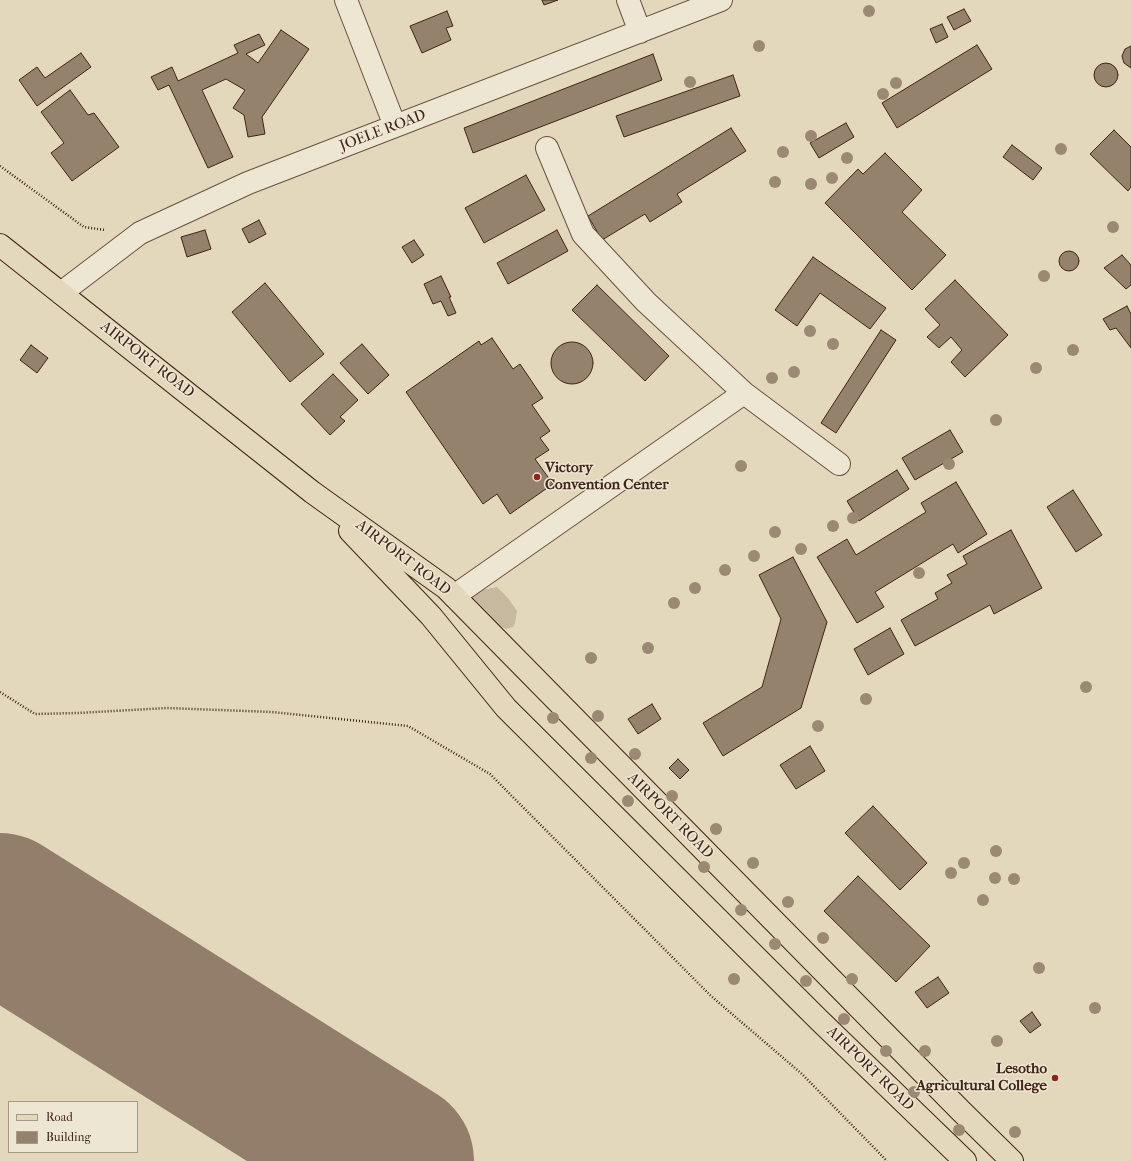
<!DOCTYPE html>
<html>
<head>
<meta charset="utf-8">
<style>
  body { margin:0 }
  #map { position:relative; width:1131px; height:1161px; overflow:hidden; background:#e3d8bc; font-family:"IM FELL French Canon",serif }
  canvas { display:block }
  .legend { position:absolute; left:8px; top:1101px; width:130px; height:52px; box-sizing:border-box; background:#ede6d3; border:1px solid #a89888; margin:0; padding:5px 7px; list-style:none; font-size:12px; color:#412417 }
  .legend li { display:flex; align-items:center; gap:8px; height:20px }
  .legend b { width:20px; border:1px solid #a89888 }
</style>
</head>
<body>
<div id="map">
<canvas width="1131" height="1161"></canvas>
<ul class="legend">
<li><b style="height:5px;background:#e3d8bc"></b>Road</li>
<li><b style="height:11px;background:#95826d"></b>Building</li>
</ul>
</div>
<script>
const g = document.querySelector('canvas').getContext('2d');
g.lineJoin = 'round';
function fill(path, color) {
  g.fillStyle = color;
  g.fill(path, 'evenodd');
}
function toPath(rows) {
  const path = new Path2D();
  for (const r of rows) {
    if (r.length === 3) {
      path.moveTo(r[0] + r[2], r[1]);
      path.arc(r[0], r[1], r[2], 0, 2 * Math.PI);
      continue;
    }
    path.moveTo(r[0], r[1]);
    for (let i = 2; i < r.length; i += 2) path.lineTo(r[i], r[i + 1]);
  }
  return path;
}
function trace(path, color, width, dash) {
  g.strokeStyle = color;
  g.lineWidth = width;
  g.lineCap = dash ? 'butt' : 'round';
  g.setLineDash(dash || []);
  g.stroke(path);
}
function label(font, color, halo, rows, align = 'center') {
  g.font = font + ' "IM FELL French Canon",serif';
  g.lineWidth = 3;
  g.setLineDash([]);
  g.textBaseline = 'middle';
  g.strokeStyle = halo;
  g.fillStyle = color;
  for (const [text, x, y, turn = 0] of rows) {
    g.save();
    g.translate(x, y);
    g.rotate((+turn || 0) * Math.PI / 180);
    g.textAlign = isNaN(turn) ? turn : align;
    if (halo) g.strokeText(text, 0, 0);
    g.fillText(text, 0, 0);
    g.restore();
  }
}
fill(toPath([
  [497,587,508,598,517,611,515,623,513,627,506,629,494,624,469,599,477,591]
]), '#c7b9a0');
trace(toPath([
  [0,912,395,1161]
]), '#927e6a', 158);
const building = toPath([
  [542,0,558,0,544,5,542,0],
  [964,9,971,21,954,30,947,17,964,9],
  [447,11,453,26,446,28,451,40,422,53,410,26,447,11],
  [942,24,948,37,936,43,930,29,942,24],
  [281,30,309,49,262,117,265,134,248,137,244,115,233,108,245,90,226,79,202,90,233,157,208,168,169,85,158,90,151,77,172,67,178,81,238,53,234,45,259,34,265,45,246,54,258,63,281,30],
  [977,45,992,69,897,128,882,103,977,45],
  [1131,46,1131,68,1124,63,1122,56,1125,49,1131,46],
  [81,53,91,67,37,106,19,80,37,67,45,78,81,53],
  [653,54,662,80,473,153,464,128,653,54],
  [1106,75,12],
  [733,75,740,96,624,137,616,116,733,75],
  [70,90,88,115,94,113,119,147,72,181,51,153,64,143,41,112,70,90],
  [846,123,854,137,819,158,810,143,846,123],
  [731,128,746,151,677,194,682,202,650,222,645,214,602,240,588,216,731,128],
  [1114,130,1131,147,1131,187,1128,191,1090,154,1114,130],
  [1012,145,1042,168,1033,180,1003,157,1012,145],
  [885,153,922,190,902,212,946,255,912,290,825,203,858,169,863,174,885,153],
  [526,175,545,210,484,243,465,208,526,175],
  [259,220,266,234,249,243,242,229,259,220],
  [205,230,211,249,187,257,181,237,205,230],
  [557,230,568,251,508,284,497,263,557,230],
  [414,240,424,255,412,263,402,247,414,240],
  [1069,261,10],
  [1122,255,1131,265,1131,285,1126,289,1104,268,1122,255],
  [813,257,886,308,870,329,820,293,797,326,775,310,813,257],
  [441,276,451,297,449,297,456,313,448,316,441,301,433,304,424,284,441,276],
  [955,280,1008,335,965,377,951,362,962,350,951,337,939,348,927,337,940,325,925,309,955,280],
  [265,283,324,354,290,382,232,312,265,283],
  [597,285,669,356,645,381,572,310,597,285],
  [1127,306,1131,314,1131,348,1116,328,1110,330,1103,319,1127,306],
  [881,330,896,340,836,433,821,423,881,330],
  [492,338,513,369,520,364,543,398,532,405,550,431,540,438,549,450,535,459,553,484,510,514,497,494,483,504,406,392,479,341,481,345,492,338],
  [572,363,21],
  [362,344,389,375,368,394,340,363,362,344],
  [31,345,48,358,37,373,20,360,31,345],
  [333,374,358,400,340,417,345,421,330,435,301,404,333,374],
  [950,430,963,452,915,480,902,458,950,430],
  [897,470,909,489,859,521,847,501,897,470],
  [956,482,987,534,958,553,953,544,875,592,884,607,857,623,817,557,847,539,856,555,926,512,921,503,956,482],
  [1073,490,1102,535,1076,552,1047,507,1073,490],
  [1011,530,1042,588,994,614,990,605,915,646,901,620,938,599,935,593,952,583,947,575,967,564,963,556,1011,530],
  [793,557,827,622,801,708,723,756,703,723,762,687,781,619,759,575,793,557],
  [890,628,904,654,868,675,854,649,890,628],
  [652,704,661,719,638,734,628,719,652,704],
  [810,746,825,771,796,789,780,765,810,746],
  [678,759,689,770,680,779,669,768,678,759],
  [873,806,927,863,900,890,845,833,873,806],
  [858,876,930,946,896,982,824,911,858,876],
  [938,977,949,993,927,1008,915,992,938,977],
  [1032,1012,1041,1025,1030,1033,1020,1021,1032,1012]
]);
fill(building, '#95826d');
trace(building, '#412417', 1);
const minor = toPath([
  [346,0,395,126],
  [628,0,640,32],
  [547,148,583,234,646,302,744,393,839,464],
  [61,293,140,233,248,183,721,0],
  [454,596,744,393]
]);
const major = toPath([
  [0,245,312,492,446,588,960,1110,1012,1161],
  [350,531,431,616,506,708,819,1020,965,1161]
]);
trace(minor, '#6a5140', 24);
trace(major, '#412417', 24);
trace(toPath([
  [0,166,84,227,105,230],
  [0,692,35,714,78,713,167,708,272,712,408,726,490,774,711,996,802,1074,887,1161]
]), '#412417', 2.5, [1, 2]);
trace(minor, '#ede6d3', 22);
trace(major, '#e3d8bc', 22);
g.fillStyle = '#9c8974';
for (const [x, y] of [
  [869,11],
  [759,46],
  [690,82],
  [896,83],
  [883,94],
  [811,136],
  [1061,149],
  [783,152],
  [847,158],
  [832,178],
  [775,182],
  [811,184],
  [1113,227],
  [1044,276],
  [810,331],
  [833,344],
  [1073,350],
  [1036,368],
  [794,372],
  [772,378],
  [996,420],
  [949,464],
  [741,466],
  [853,518],
  [833,526],
  [775,532],
  [801,549],
  [754,556],
  [725,570],
  [919,573],
  [695,588],
  [674,603],
  [648,648],
  [591,658],
  [1086,687],
  [866,699],
  [598,716],
  [553,718],
  [818,726],
  [635,754],
  [591,758],
  [672,796],
  [628,801],
  [716,829],
  [996,851],
  [753,863],
  [964,863],
  [704,867],
  [951,873],
  [995,878],
  [1014,879],
  [983,900],
  [788,902],
  [741,910],
  [823,938],
  [775,944],
  [1039,968],
  [734,979],
  [852,979],
  [806,981],
  [1095,1008],
  [844,1019],
  [997,1041],
  [886,1051],
  [925,1051],
  [914,1092],
  [959,1130],
  [1015,1132]
]) {
  g.beginPath();
  g.arc(x, y, 6, 0, 2 * Math.PI);
  g.fill();
}
for (const [x, y, r, color] of [
  [537,477,4,"#8f2418"],
  [1055,1078,4,"#8f2418"]
]) {
  const dot = new Path2D();
  dot.arc(x, y, r, 0, 2 * Math.PI);
  g.fillStyle = color;
  g.fill(dot);
  trace(dot, '#ede6d3', 1.5);
}
label('15px', '#412417', '#ede6d3', [
  ["JOELE ROAD",383,131,-21],
  ["AIRPORT ROAD",147,360,38],
  ["AIRPORT ROAD",403,558,37],
  ["AIRPORT ROAD",670,816,45],
  ["AIRPORT ROAD",870,1069,44]
]);
label('bold 15px', '#412417', '#ede6d3', [
  ["Victory",545,468],
  ["Convention Center",545,485],
  ["Lesotho",1047,1069,"right"],
  ["Agricultural College",1047,1086,"right"]
], 'left');
</script>
</body>
</html>
